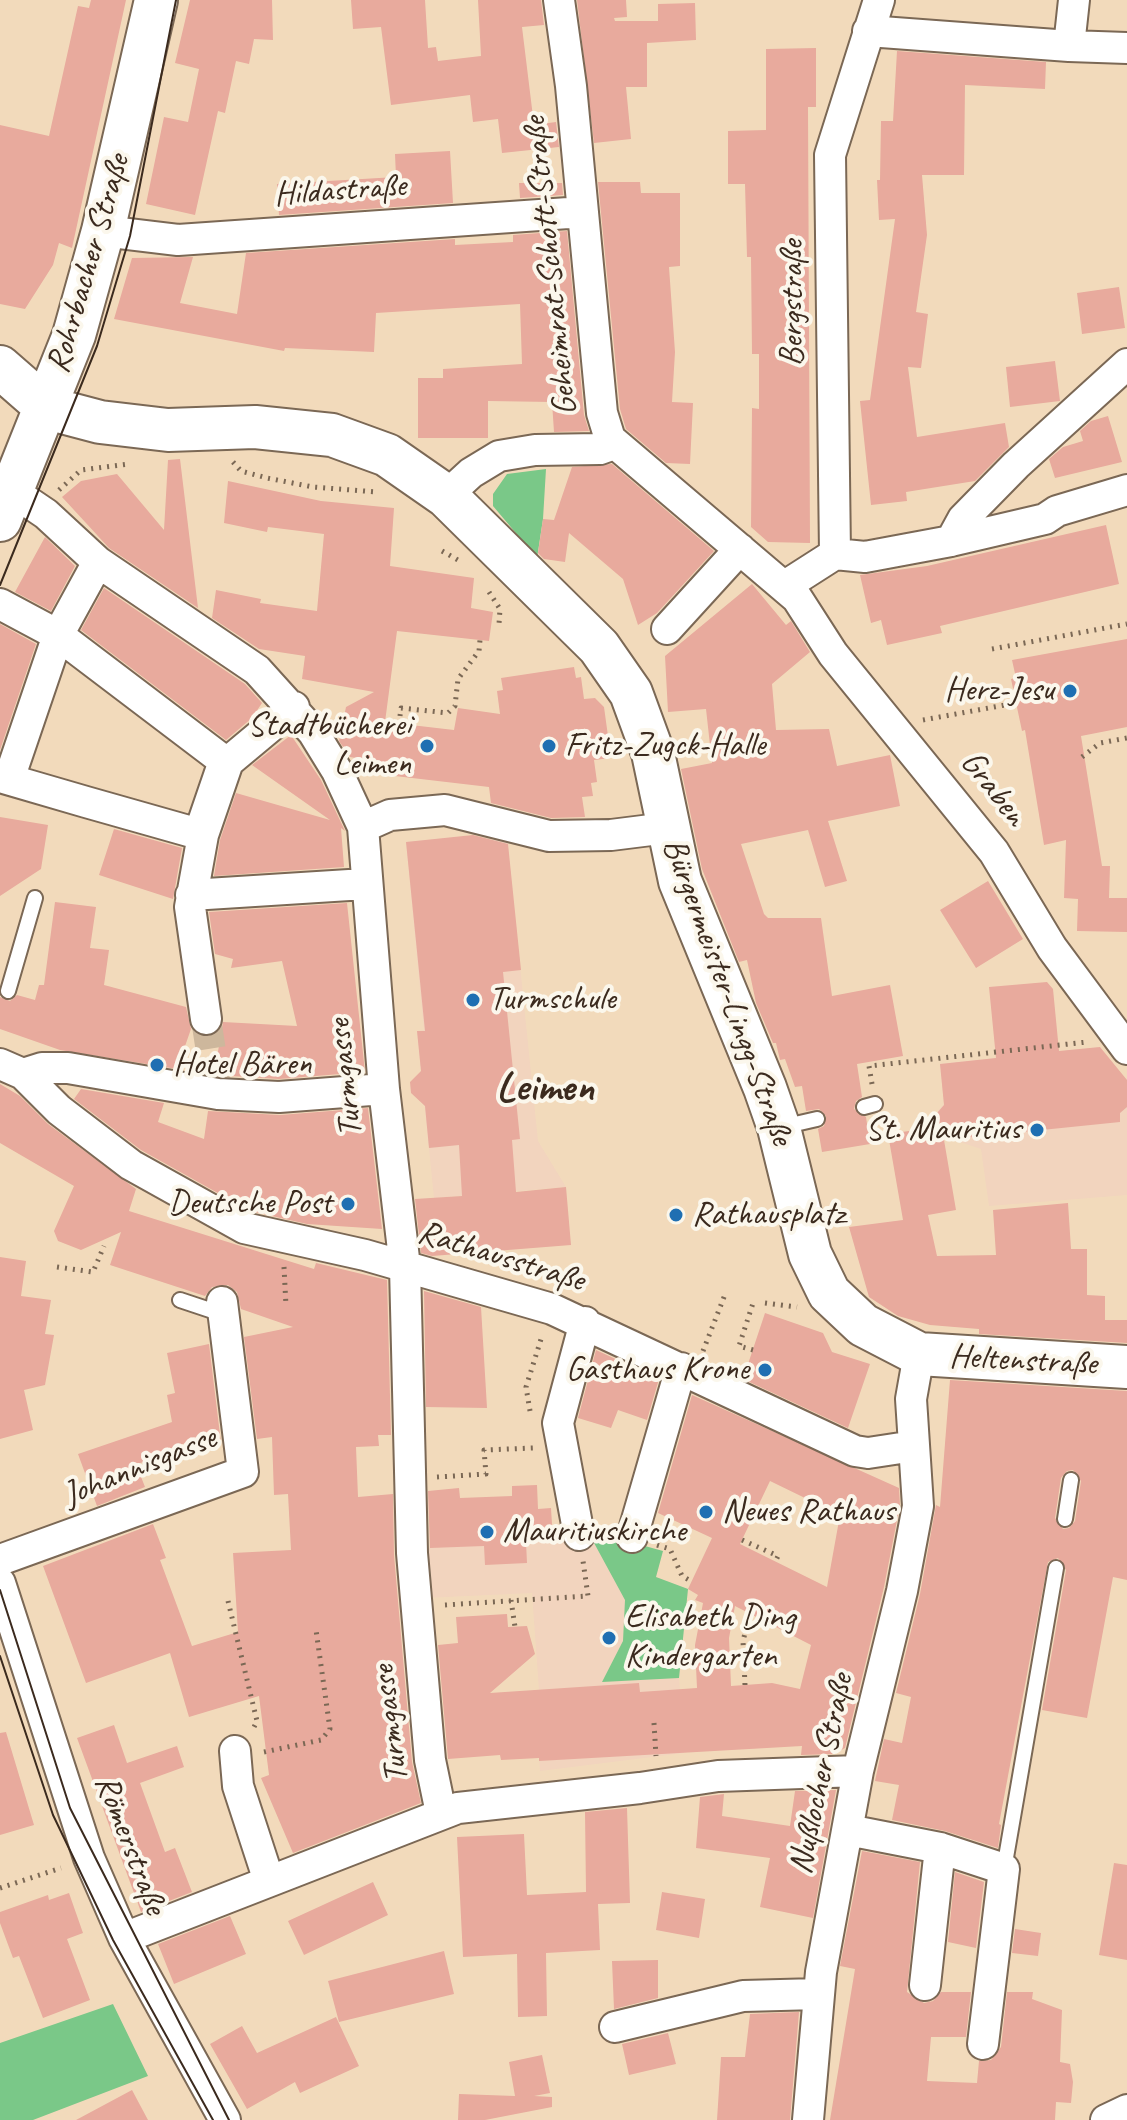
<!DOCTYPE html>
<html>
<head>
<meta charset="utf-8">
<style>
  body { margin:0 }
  canvas { display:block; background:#f2dabb }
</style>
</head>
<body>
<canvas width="1127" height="2120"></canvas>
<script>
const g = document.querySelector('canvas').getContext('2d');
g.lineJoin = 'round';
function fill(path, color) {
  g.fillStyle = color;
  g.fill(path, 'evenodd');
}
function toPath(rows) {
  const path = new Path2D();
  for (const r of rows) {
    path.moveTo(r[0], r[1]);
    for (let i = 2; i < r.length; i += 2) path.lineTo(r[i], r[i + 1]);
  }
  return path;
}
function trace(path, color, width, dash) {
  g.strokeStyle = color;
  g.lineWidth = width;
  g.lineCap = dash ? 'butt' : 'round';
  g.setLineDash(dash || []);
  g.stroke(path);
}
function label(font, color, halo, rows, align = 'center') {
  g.font = font + ' Caveat,sans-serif';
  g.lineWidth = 8;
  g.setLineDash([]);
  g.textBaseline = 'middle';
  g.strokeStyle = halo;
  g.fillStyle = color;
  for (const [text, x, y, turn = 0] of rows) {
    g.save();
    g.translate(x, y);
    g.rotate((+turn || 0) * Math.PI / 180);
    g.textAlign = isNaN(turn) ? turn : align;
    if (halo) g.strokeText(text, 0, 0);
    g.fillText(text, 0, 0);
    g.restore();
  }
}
fill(toPath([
  [472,836,473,842,507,839,538,1141,566,1187,434,1198,417,1031,424,1030,406,842],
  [1100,1047,1127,1088,1127,1195,989,1206,981,1149,948,1138,945,1119,937,1112,944,1104,940,1064],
  [579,1535,663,1551,656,1577,688,1589,679,1678,684,1753,540,1771,535,1695,539,1690,532,1593,424,1598,422,1548,570,1540]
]), '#f2d4be');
fill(toPath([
  [546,469,543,519,537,558,493,506,493,494,507,474],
  [587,1530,663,1551,656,1577,688,1589,679,1678,602,1682,623,1641,625,1600],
  [113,2004,148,2076,33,2120,0,2120,0,2043]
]), '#7ac888');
fill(toPath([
  [91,0,126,0,72,248,59,243,53,265,25,309,0,304,0,125,49,136,78,6,89,8],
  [190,0,272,0,273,40,254,39,249,64,236,61,225,113,218,111,195,215,146,204,164,117,188,122,199,69,175,63],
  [351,0,425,0,428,48,436,47,438,61,481,56,478,0,541,0,544,25,522,27,534,125,556,122,559,147,502,153,498,119,473,122,470,95,391,105,381,27,353,29],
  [577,0,626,0,627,17,614,18,615,21,658,21,658,4,695,3,696,40,647,43,647,87,626,87,631,139,594,143],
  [816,48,816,107,808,107,810,543,768,542,751,527,752,408,759,409,759,354,752,354,751,257,747,257,745,184,728,184,728,131,766,130,766,49],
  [897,51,1046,62,1045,89,965,85,964,175,922,175,927,235,916,312,928,314,921,368,908,367,917,437,1005,423,1009,447,975,481,906,492,907,501,871,505,860,401,870,400,895,219,879,220,877,180,880,180,881,121,893,121],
  [450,151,453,203,279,215,277,184,396,177,395,154],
  [598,182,640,182,641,193,680,193,680,266,669,267,675,352,672,402,693,403,690,464,666,463,626,429,620,409],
  [519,183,562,183,563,195,520,198],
  [567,231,584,415,589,431,554,432,552,402,488,401,488,438,418,438,418,378,443,378,443,369,522,364,520,304,376,313,374,352,285,348,284,351,114,319,132,258,193,257,180,303,237,314,246,253,455,239,455,245,513,242,513,235],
  [1119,287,1125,328,1082,334,1077,293],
  [1055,361,1060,401,1010,407,1006,367],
  [1108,416,1122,462,1055,478,1049,459,1063,447,1083,441,1080,431,1091,421],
  [180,459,198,608,109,548,62,497,81,481,117,474,164,530,168,460],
  [612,464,714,551,657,613,638,625,623,579,569,533,565,562,544,559,538,553,543,519,554,520,572,467],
  [228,481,321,501,394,508,390,566,474,578,471,608,493,612,489,641,397,631,385,722,454,730,458,708,500,714,497,691,503,690,501,678,574,667,576,678,581,677,584,699,595,698,604,707,611,758,594,760,597,782,591,783,593,796,582,797,585,817,551,818,491,803,489,787,395,776,395,771,377,768,378,762,350,757,339,741,346,707,374,692,302,679,305,656,259,649,212,618,216,590,261,599,260,603,317,611,324,534,268,527,267,532,224,523],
  [1106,525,1119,584,940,626,942,633,887,645,881,620,871,623,860,575,927,566],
  [45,537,75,566,51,611,15,592],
  [752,584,786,625,791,621,810,652,772,684,776,730,829,729,837,766,890,755,900,806,828,821,847,881,825,887,808,830,741,844,764,914,768,918,821,918,832,996,890,985,903,1056,857,1064,862,1097,856,1101,854,1109,866,1117,870,1144,822,1152,818,1129,824,1126,826,1116,819,1109,806,1111,802,1086,795,1087,785,1059,780,1060,776,1043,773,1043,756,1003,747,960,739,962,702,869,681,769,712,763,706,709,668,712,665,656],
  [104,588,245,684,262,703,252,718,226,740,81,630],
  [0,624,36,644,0,750],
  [1127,639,1127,727,1081,736,1102,866,1110,866,1109,898,1127,898,1127,932,1077,931,1078,899,1064,898,1066,840,1044,845,1025,730,1022,731,1011,679,1016,678,1012,660],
  [291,735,321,780,345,831,341,828,344,867,214,876,220,840,236,793,330,820,252,765],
  [0,817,48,825,41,869,0,896],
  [114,829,182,848,173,899,99,875],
  [473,835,508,844,521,970,503,972,520,1139,512,1140,516,1192,566,1187,571,1245,432,1256,421,1253,415,1199,462,1196,459,1145,429,1148,425,1106,411,1093,410,1082,421,1071,417,1031,425,1031,406,842],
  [988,881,1023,939,976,968,940,910],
  [55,902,96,907,90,948,109,950,104,985,186,1007,191,1029,177,1069,60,1050,0,1029,0,997,10,1001,17,995,35,1000,39,985,44,985],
  [347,903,365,1072,279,1079,214,1075,223,1022,297,1026,282,961,231,968,233,959,215,954,209,912],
  [1047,982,1053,989,1059,1051,1100,1047,1127,1080,1127,1107,1120,1113,1120,1122,944,1140,956,1210,928,1215,937,1256,996,1255,993,1210,1068,1203,1071,1249,1087,1249,1087,1295,1105,1296,1105,1320,1127,1320,1127,1343,979,1334,979,1329,930,1325,898,1316,869,1297,849,1227,903,1220,888,1134,923,1129,944,1105,940,1064,996,1058,989,987],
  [0,1084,20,1096,48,1124,136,1189,129,1211,314,1269,316,1263,387,1280,391,1435,378,1435,379,1446,356,1447,358,1497,393,1494,394,1555,412,1762,421,1803,293,1853,261,1778,269,1775,259,1696,189,1717,170,1653,86,1683,43,1566,153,1524,166,1558,160,1560,192,1646,238,1632,233,1553,291,1550,288,1494,274,1495,272,1437,257,1439,244,1337,293,1327,241,1309,237,1292,228,1285,212,1287,205,1296,110,1265,121,1232,81,1250,58,1241,54,1231,74,1186,0,1143],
  [81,1089,164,1103,158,1122,204,1139,208,1111,280,1115,368,1108,382,1229,307,1224,250,1211,141,1150,74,1099],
  [0,1257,26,1261,21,1296,51,1300,45,1334,54,1335,45,1385,24,1390,33,1430,0,1439],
  [424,1291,481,1307,487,1408,426,1407],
  [765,1313,823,1333,832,1352,870,1364,848,1428,743,1379],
  [209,1344,221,1443,195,1447,194,1440,147,1457,148,1461,136,1464,145,1487,97,1506,78,1454,172,1422,167,1395,175,1393,167,1353],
  [596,1350,659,1379,647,1420,618,1410,611,1428,578,1418],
  [950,1380,1127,1391,1127,1580,1113,1577,1087,1718,1042,1710,1066,1570,1058,1558,1048,1562,999,1824,1001,1825,998,1848,945,1831,892,1820,899,1785,875,1781,884,1739,902,1743,911,1697,896,1693,920,1594,936,1505,940,1507],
  [1073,1470,1081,1481,1075,1521,1069,1528,1063,1529,1055,1518,1061,1478,1067,1471],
  [692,1395,899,1488,900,1505,884,1587,845,1748,834,1754,801,1755,802,1746,539,1761,539,1758,501,1760,500,1755,448,1759,438,1645,458,1643,456,1617,507,1614,508,1627,527,1626,535,1654,490,1693,639,1683,640,1692,697,1688,695,1645,703,1603,695,1600,698,1595,688,1589,712,1538,658,1513],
  [770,1481,840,1515,827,1587,740,1544],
  [735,1606,811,1645,800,1689,772,1683,731,1686,729,1638],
  [537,1485,538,1509,551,1508,553,1541,526,1542,527,1563,485,1565,484,1546,430,1548,428,1491,459,1488,460,1498,512,1496,512,1486],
  [114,1725,127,1763,177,1746,184,1767,140,1783,165,1852,175,1848,192,1892,141,1912,77,1738],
  [6,1732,34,1825,0,1835,0,1733],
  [836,1790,813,1918,760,1907,770,1858,696,1848,700,1797,724,1794,722,1816,790,1826,795,1791],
  [627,1808,630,1903,598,1904,600,1950,546,1953,547,2016,518,2017,517,1954,463,1957,457,1837,524,1834,527,1895,586,1892,585,1812],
  [862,1851,920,1862,907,1992,924,2003,933,2001,941,1992,971,1992,966,2037,931,2037,927,2081,977,2083,979,2061,991,2060,1001,2047,1007,1992,1033,1992,1032,1999,1062,2010,1060,2062,1070,2064,1073,2082,1071,2103,1056,2102,1055,2120,830,2120,855,1969,840,1966],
  [1114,1863,1127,1865,1127,1960,1099,1955],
  [955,1872,984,1882,976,1948,948,1942],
  [373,1882,388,1915,304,1955,288,1921],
  [662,1892,705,1899,699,1938,656,1930],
  [69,1893,83,1933,67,1939,90,2000,43,2018,19,1956,13,1958,0,1923,0,1912,48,1895,49,1900],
  [230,1916,246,1954,174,1984,158,1944],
  [1015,1929,1041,1933,1038,1956,1012,1953],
  [444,1951,454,1994,339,2022,328,1981],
  [658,1960,658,1998,614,2009,612,1961],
  [799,2012,790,2120,717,2120,721,2057,745,2057,750,2014],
  [336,2017,359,2066,300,2093,295,2082,247,2109,210,2044,242,2026,257,2053],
  [668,2033,676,2064,629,2075,622,2044],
  [542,2055,550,2093,534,2096,552,2097,552,2107,485,2120,458,2120,459,2094,515,2096,509,2062],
  [132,2090,148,2120,76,2120]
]), '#e8aa9d');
trace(toPath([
  [206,1019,216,1084]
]), '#cdb79c', 30, [30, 15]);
const lane = toPath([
  [8,991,35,898],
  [864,1107,875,1104],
  [782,1127,817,1119],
  [180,1300,222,1314],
  [1065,1519,1071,1480],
  [1004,1869,1056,1568]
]);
const street = toPath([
  [559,0,571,86,602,413,610,439,797,598,833,654,994,852,1052,948,1127,1049],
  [868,31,1069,46,1074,0],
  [1069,46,1127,48],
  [103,231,178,240,583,212],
  [12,491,46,514,98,562,257,670,313,732,337,771,363,827,384,1089,405,1267,412,1553,430,1760,441,1813],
  [446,496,471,473,499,456,535,450,600,449,614,444],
  [951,541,963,519,1016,465,1127,364],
  [835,554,830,155,879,0],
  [835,554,865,557,951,541,1045,519,1057,511,1127,490],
  [785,586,835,554],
  [0,604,58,635,98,562],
  [667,629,740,549],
  [0,777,86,802,199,834,224,761,58,635,9,779],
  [363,827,390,815,445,810,549,836,611,835,667,828],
  [191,895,365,884],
  [206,1019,190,907,203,835,228,762,294,707],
  [0,1064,23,1074,59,1110,131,1165,244,1228,365,1255,552,1309,855,1451,868,1453,914,1446],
  [23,1074,42,1068,68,1068,218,1094,279,1097,384,1089],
  [579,1535,558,1423,585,1322],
  [632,1537,681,1368],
  [0,1560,243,1472,222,1302],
  [0,1583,89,1858,124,1938,225,2120],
  [235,1751,238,1786,269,1881],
  [848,1830,940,1848,1004,1869,983,2044],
  [124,1938,458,1808,640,1788,718,1776,858,1771],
  [925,1985,940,1848],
  [615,2027,743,1996,818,1994],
  [808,2120,821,1972,858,1771,902,1591,918,1506,911,1399,919,1354],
  [1106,2120,1127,2110]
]);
const secondary = toPath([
  [0,367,47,408,100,422,168,430,255,427,332,435,387,455,446,496,599,647,631,693,653,753,680,881,765,1088,779,1128,810,1254,829,1293,863,1325,919,1354,1127,1367],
  [0,520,74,335,103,231,156,0]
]);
trace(lane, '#7b6855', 18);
trace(street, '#7b6855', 34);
trace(secondary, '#7b6855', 46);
trace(toPath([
  [233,462,241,471,267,478,313,487,377,492],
  [59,490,81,470,129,464],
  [442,551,458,560],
  [489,592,500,609,499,624],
  [992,649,1127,624],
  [923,720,1016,703],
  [399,724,401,708,448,713,455,706,458,679,479,651,480,640],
  [1082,757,1100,743,1127,738],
  [872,1084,869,1066,1087,1042],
  [57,1267,93,1272,104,1246],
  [284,1267,286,1306],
  [765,1303,797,1307],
  [753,1350,739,1346,754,1300],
  [703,1351,726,1292],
  [530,1411,526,1387,542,1336],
  [437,1477,486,1474,484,1450,533,1448],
  [742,1540,778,1556,775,1562],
  [657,1545,670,1549,682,1576,691,1581],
  [511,1600,515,1627],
  [228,1601,257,1721,253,1729],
  [445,1605,588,1596,583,1561],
  [745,1685,743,1641,750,1614],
  [654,1723,656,1756],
  [264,1752,321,1740,330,1729,316,1630],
  [0,1888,61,1868]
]), '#7b6855', 5, [2, 6]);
trace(lane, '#fff', 14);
trace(street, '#fff', 30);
trace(secondary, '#fff', 42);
trace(toPath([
  [0,585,97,346,130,236,176,0],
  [0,1590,70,1808,229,2120],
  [0,1656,53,1815,113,1940,213,2120]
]), '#3b2a1e', 2);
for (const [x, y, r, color] of [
  [1070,691,8,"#1f6fb2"],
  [427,746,8,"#1f6fb2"],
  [549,746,8,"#1f6fb2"],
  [473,1000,8,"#1f6fb2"],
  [157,1065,8,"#1f6fb2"],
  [1037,1130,8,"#1f6fb2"],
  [348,1204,8,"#1f6fb2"],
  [676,1215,8,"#1f6fb2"],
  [765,1370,8,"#1f6fb2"],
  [706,1512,8,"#1f6fb2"],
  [487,1532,8,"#1f6fb2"],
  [609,1638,8,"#1f6fb2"]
]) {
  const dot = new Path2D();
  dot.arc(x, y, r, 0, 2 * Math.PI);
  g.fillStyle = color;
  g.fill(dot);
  trace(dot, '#fbf7ec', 3);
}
label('34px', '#3b2a1e', '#fbf7ec', [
  ["Hildastraße",340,191,-4],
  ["Rohrbacher Straße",89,264,-74],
  ["Geheimrat-Schott-Straße",551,266,-96],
  ["Bergstraße",793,303,-90],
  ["Graben",993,789,52],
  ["Bürgermeister-Lingg-Straße",727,992,70],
  ["Turmgasse",346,1078,-96],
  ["Rathausstraße",501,1257,17],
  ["Heltenstraße",1023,1361,3],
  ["Johannisgasse",140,1467,-22],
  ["Turmgasse",391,1724,-97],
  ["Nußlocher Straße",822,1774,-78],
  ["Römerstraße",130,1845,69]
]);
label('34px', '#3b2a1e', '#fbf7ec', [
  ["Herz-Jesu",1054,691,"right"],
  ["Stadtbücherei",411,726,"right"],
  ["Leimen",411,765,"right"],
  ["Fritz-Zugck-Halle",565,746],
  ["Turmschule",489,1000],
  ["Hotel Bären",173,1065],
  ["St. Mauritius",1021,1130,"right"],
  ["Deutsche Post",332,1204,"right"],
  ["Rathausplatz",692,1215],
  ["Gasthaus Krone",749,1370,"right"],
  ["Neues Rathaus",722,1512],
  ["Mauritiuskirche",503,1532],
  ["Elisabeth Ding",625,1618],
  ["Kindergarten",625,1657]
], 'left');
label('bold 42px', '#3b2a1e', '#fbf7ec', [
  ["Leimen",545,1089]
]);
</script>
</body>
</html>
